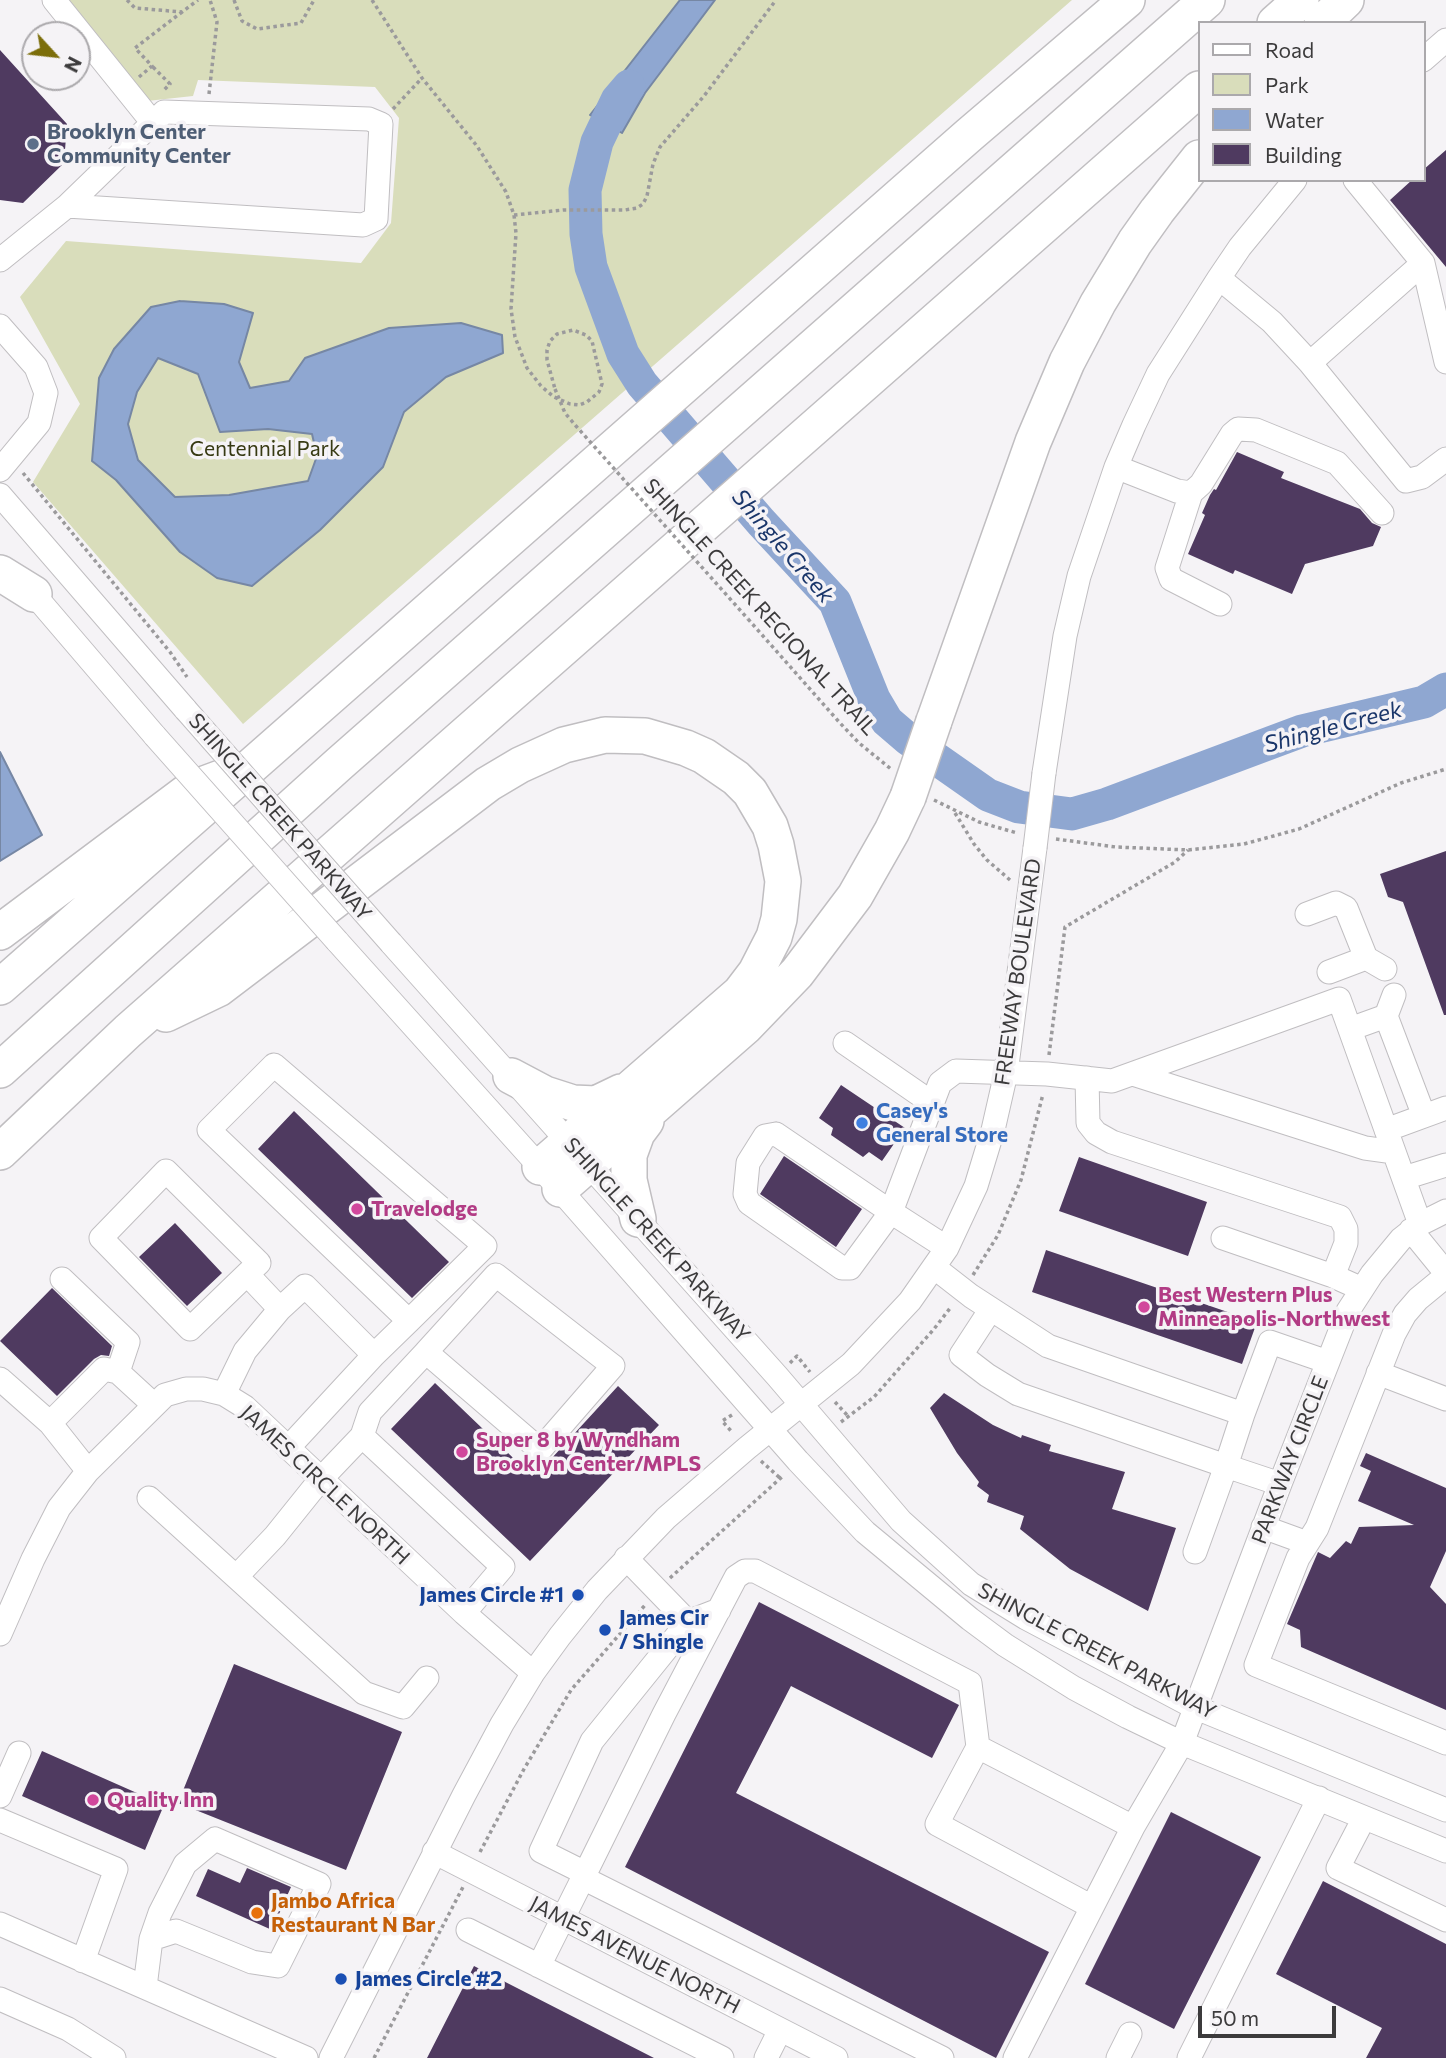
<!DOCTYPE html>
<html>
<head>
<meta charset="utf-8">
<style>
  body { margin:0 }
  #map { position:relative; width:1446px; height:2058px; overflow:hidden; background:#f5f3f6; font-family:Commissioner,sans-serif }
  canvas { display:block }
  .legend { position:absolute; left:1198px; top:21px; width:228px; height:161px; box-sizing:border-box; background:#f5f3f6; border:2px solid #aba9ac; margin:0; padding:9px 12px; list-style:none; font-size:21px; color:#3c3b3c }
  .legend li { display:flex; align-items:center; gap:14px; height:35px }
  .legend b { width:35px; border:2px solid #aba9ac }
  .north { position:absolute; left:21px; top:21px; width:70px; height:70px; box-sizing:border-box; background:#f5f3f6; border:2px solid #aba9ac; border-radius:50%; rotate:117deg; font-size:19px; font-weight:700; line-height:28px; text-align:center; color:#3c3b3c }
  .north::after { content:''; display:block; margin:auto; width:24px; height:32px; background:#7c6e0a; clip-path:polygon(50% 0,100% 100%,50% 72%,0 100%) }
  .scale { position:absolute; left:1198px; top:2006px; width:138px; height:32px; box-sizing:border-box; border:4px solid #3c3b3c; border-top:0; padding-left:9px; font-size:21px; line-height:24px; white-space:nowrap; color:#3c3b3c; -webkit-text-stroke:5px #f5f3f6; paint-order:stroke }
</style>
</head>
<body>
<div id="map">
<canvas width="1446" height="2058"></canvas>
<ul class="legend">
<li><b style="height:9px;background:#fff"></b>Road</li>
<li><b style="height:19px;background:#d9ddbb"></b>Park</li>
<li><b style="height:19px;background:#8fa7d1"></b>Water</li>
<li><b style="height:19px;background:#4f3a60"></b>Building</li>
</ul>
<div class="north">N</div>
<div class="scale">50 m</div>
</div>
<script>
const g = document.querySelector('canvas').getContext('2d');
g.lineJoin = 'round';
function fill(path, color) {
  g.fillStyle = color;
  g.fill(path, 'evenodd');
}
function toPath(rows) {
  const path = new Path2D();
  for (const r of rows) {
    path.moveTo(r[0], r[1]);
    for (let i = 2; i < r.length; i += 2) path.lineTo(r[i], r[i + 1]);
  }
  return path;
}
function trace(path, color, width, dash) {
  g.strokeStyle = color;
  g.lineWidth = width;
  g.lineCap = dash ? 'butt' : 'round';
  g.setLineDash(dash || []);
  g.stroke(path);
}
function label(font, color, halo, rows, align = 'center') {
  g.font = font + ' Commissioner,sans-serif';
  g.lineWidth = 7;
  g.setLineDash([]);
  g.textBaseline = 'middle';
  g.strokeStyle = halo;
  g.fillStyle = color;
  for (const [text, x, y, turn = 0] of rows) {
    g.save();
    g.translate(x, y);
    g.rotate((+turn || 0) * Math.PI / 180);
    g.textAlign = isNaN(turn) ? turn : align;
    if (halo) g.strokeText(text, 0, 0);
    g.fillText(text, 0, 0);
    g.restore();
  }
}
fill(toPath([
  [64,0,1072,0,243,724,33,482,80,404,20,297,66,241,361,263,391,223,399,118,375,87,198,80,193,96,147,101]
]), '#d9ddbb');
const water = toPath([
  [680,0,715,0,645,93,622,133,590,115,680,0],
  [180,301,224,304,253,313,239,362,250,388,289,381,305,358,389,328,461,323,502,335,503,353,446,377,404,412,383,467,320,530,252,586,217,578,180,552,116,480,92,461,99,378,114,349,151,307,180,301],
  [158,358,198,374,220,432,268,429,312,434,317,456,308,481,229,495,175,497,138,460,128,424,137,392,158,358],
  [0,752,42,835,0,861,0,752]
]);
fill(water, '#8fa7d1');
trace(water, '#7687a4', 2);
trace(toPath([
  [629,86,617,100,597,142,585,190,586,234,591,267,623,354,642,384,761,522,835,602,874,699,887,721,908,739,988,795,1019,807,1072,814,1107,804,1302,731,1424,702,1446,689]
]), '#8fa7d1', 33);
fill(toPath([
  [0,50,67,124,64,163,23,203,0,200],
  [1446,150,1446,267,1390,200,1412,180,1423,180,1423,170],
  [1237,452,1284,472,1281,478,1360,509,1372,523,1381,527,1373,546,1305,564,1292,594,1235,570,1233,574,1188,554,1205,515,1202,513,1210,495,1214,489,1216,490],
  [1446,851,1446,1015,1444,1015,1403,902,1388,897,1380,874],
  [841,1085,905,1128,882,1161,869,1152,863,1157,831,1135,833,1128,819,1118],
  [294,1111,449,1262,412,1298,258,1149],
  [784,1156,862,1209,836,1247,760,1194],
  [1079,1157,1207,1202,1188,1256,1059,1211],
  [175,1223,222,1273,187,1306,139,1257],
  [1046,1250,1257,1322,1242,1364,1032,1292],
  [52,1288,112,1346,109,1356,101,1355,94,1359,57,1396,0,1341],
  [435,1383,532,1476,551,1459,618,1386,659,1425,530,1561,391,1429],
  [944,1393,993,1425,1021,1438,1022,1435,1051,1445,1049,1451,1125,1472,1112,1509,1176,1528,1148,1611,1070,1569,1020,1529,1024,1516,987,1502,989,1495,977,1486,979,1482,957,1453,930,1408],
  [1366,1453,1446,1488,1446,1551,1430,1587,1446,1604,1446,1710,1301,1647,1300,1630,1287,1624,1318,1552,1330,1558,1346,1541,1351,1544,1359,1527,1414,1525,1358,1501,1371,1471,1360,1466],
  [759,1602,959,1705,932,1758,791,1686,736,1793,1049,1952,996,2058,625,1867],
  [234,1664,402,1732,346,1870,178,1803],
  [42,1751,164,1805,145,1850,22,1796],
  [1171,1812,1261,1857,1174,2029,1085,1984],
  [247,1868,291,1887,272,1930,196,1896,208,1869,240,1883],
  [1323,1881,1446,1944,1446,2058,1366,2058,1382,2028,1276,1974],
  [474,1966,654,2058,427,2058]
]), '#4f3a60');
const minor = toPath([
  [54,0,153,123],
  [1423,60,1446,40],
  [0,260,67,206,164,112,369,119,381,124,376,219,363,225,67,206],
  [1423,263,1446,362],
  [1219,278,1272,322,1310,363,1423,263,1355,180],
  [0,326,36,367,46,393,39,423,0,470],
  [1310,363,1406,481,1422,477,1446,459],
  [1116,467,1177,491,1191,493,1201,484,1232,434,1238,429,1256,430,1337,463,1382,513],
  [1191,493,1167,568,1171,579,1220,604],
  [0,495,186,710],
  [25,584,155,736],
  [1044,773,1065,636,1079,576,1116,467,1134,425,1158,374,1219,278,1240,247,1295,180],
  [1307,914,1336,903,1346,908,1366,958],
  [337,941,540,1167,798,1461,865,1532,970,1619,1005,1645,1074,1688,1128,1717,1182,1743,1446,1851],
  [391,943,777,1376,901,1521,971,1584,1026,1618,1194,1707,1446,1810],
  [1329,972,1366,958,1385,969],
  [1386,1016,1424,1116],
  [1350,1029,1386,1016,1394,995],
  [845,1043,932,1103],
  [1133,1074,1365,1148,1394,1152],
  [1087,1078,1088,1123,1096,1133,1112,1142,1340,1217,1346,1229,1346,1243,1333,1276,1362,1289],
  [1386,1130,1446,1108],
  [776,1134,891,1212,850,1268,842,1268,749,1203,745,1194,748,1163,765,1136,776,1134],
  [1404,1178,1446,1165],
  [1411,1230,1446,1273],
  [1223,1238,1333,1276],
  [947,1248,891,1212,940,1083,956,1071,1047,1074,1112,1081,1339,999,1420,1224],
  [935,1268,971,1296,1048,1346,1243,1414,1270,1342,1328,1362],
  [247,1274,259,1263,166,1171,101,1238,190,1329,247,1274,280,1309],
  [1446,1276,1418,1299,1405,1314,1394,1334,1317,1528,1298,1558,1256,1665,1446,1743],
  [62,1279,128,1342,118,1372,154,1405],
  [991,1309,961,1355,987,1375,1018,1394,1226,1466,1243,1414],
  [374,1355,409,1321,485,1246,274,1065,209,1130,409,1321],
  [1378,1373,1446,1399],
  [0,1379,50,1423],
  [224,1394,245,1351,280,1309,305,1286,374,1355,288,1448],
  [362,1436,370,1412,426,1352,540,1450,613,1366,496,1275,426,1352],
  [88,1471,50,1423,104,1369,118,1372],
  [149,1498,364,1693,403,1707,427,1678],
  [1263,1527,1307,1543],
  [1195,1552,1226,1466,1280,1484],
  [626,1558,688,1622],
  [237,1576,275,1536,320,1480,362,1436,503,1567,464,1613],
  [0,1634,33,1559,59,1508,88,1471,165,1395,186,1389,203,1389,224,1394,245,1407,464,1613,533,1673],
  [978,1747,937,1824,1092,1907],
  [0,1796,19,1753],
  [1364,1818,1338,1868,1446,1920],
  [0,1820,116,1869,83,1961],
  [434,1852,836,2058],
  [585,1873,541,1851,592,1741,688,1622,719,1610],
  [583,1878,664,1714,736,1577,745,1571,755,1571,970,1683,978,1747,1133,1827,1182,1743,1280,1484,1348,1311,1372,1274,1401,1239,1420,1224,1446,1211],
  [0,1924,306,2058],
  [468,1930,722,2058],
  [539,1966,583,1878,942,2058],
  [145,1987,151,1939,160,1913,185,1864,215,1839,319,1884,278,1966,252,1962,176,1931,151,1939],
  [0,1999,68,2029,114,2058],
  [331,2058,464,1795,502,1724,533,1673,560,1636,597,1590,666,1518,747,1448,851,1364,910,1301,947,1248,976,1186,993,1130,1006,1073,1035,848],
  [766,2058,780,2030],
  [1015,2058,1133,1827],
  [1118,2058,1130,2034],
  [1189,2058,1319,1798]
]);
const highway = toPath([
  [1275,23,1301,0],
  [1322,23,1346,0],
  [0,573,34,594],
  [934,721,1033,442,1067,362,1098,303,1135,242,1157,211,1199,158],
  [0,932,191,789,226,776],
  [0,987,969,135,1127,0],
  [166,1014,218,989,488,784,520,765,564,745,605,735,645,736,686,748,704,756,736,778,750,792,770,826,776,845,783,881,779,919,774,937,756,972,740,993,540,1167],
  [0,1070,339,764,1207,0],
  [511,1076,545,1094,573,1103,596,1104,621,1092],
  [0,1152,128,1031,261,914,1199,89],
  [560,1189,745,1027,797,973,855,896,892,831,908,797],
  [638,1219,629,1180,629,1155,637,1133,646,1121]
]);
trace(minor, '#c0bec1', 25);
trace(highway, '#c0bec1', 38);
trace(toPath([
  [127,0,135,8,182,12,198,0],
  [234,0,242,21,257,29,301,23,314,0],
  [372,0,422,78,477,146,506,192,514,215,516,233,511,309,515,337,527,368,541,386,554,397,570,404,579,405,587,402,599,392,602,384,592,341,586,335,573,330,557,334,550,341,547,350,547,360,555,389],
  [153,67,170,84,163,91],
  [139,77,152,66,135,48,182,12],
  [209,94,217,22,210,0],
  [393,109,422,78],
  [514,215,563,210,625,210,637,208,643,204,647,196,653,164,660,147,704,96,776,0],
  [23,473,170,652,187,677],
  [748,619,840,723,859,743,891,769],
  [934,800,979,822,1017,833],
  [955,813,974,844,987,860,1010,880],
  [1056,839,1116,847,1188,850,1244,844,1299,829,1401,783,1446,769],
  [1049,1055,1065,927,1175,862,1188,850],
  [973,1275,998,1235,1021,1180,1043,1094],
  [790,1363,797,1356,810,1372],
  [835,1402,848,1416],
  [732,1415,722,1421,733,1433],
  [841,1422,874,1397,934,1329,951,1307],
  [761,1461,780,1478],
  [670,1578,784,1475],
  [480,1852,524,1769,571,1690,646,1604],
  [374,2058,463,1887]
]), '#9b9a9c', 3.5, [3.5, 3.5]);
trace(minor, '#fff', 23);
trace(highway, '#fff', 35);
const minorBridge = toPath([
  [186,710,391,943],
  [155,736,337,941],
  [1035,848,1044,773]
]);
const highwayBridge = toPath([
  [908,797,934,721]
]);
trace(minorBridge, '#c0bec1', 25, []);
trace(highwayBridge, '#c0bec1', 38, []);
trace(toPath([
  [555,389,565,413,576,426,748,619]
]), '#9b9a9c', 3.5, [3.5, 3.5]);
trace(minorBridge, '#fff', 23);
trace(highwayBridge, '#fff', 35);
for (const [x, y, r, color] of [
  [33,144,7,"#5c6f8a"],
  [862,1123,7,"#3f7fe0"],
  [357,1209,7,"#d1479c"],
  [1144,1307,7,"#d1479c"],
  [462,1452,7,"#d1479c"],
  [578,1595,7,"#1a4fb4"],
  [605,1630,7,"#1a4fb4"],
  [93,1800,7,"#d1479c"],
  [257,1913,7,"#e8710a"],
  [341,1979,7,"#1a4fb4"]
]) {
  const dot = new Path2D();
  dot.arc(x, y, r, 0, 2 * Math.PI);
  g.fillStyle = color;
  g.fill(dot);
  trace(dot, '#f5f3f6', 2.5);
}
label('bold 21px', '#4e5e75', '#f5f3f6', [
  ["Brooklyn Center",47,132],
  ["Community Center",47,156]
], 'left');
label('21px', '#373a13', '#f5f3f6', [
  ["Centennial Park",265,449]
]);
label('21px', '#3c3b3c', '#f5f3f6', [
  ["SHINGLE CREEK REGIONAL TRAIL",760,607,48],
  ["SHINGLE CREEK PARKWAY",280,817,49],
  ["FREEWAY BOULEVARD",1018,972,-82],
  ["SHINGLE CREEK PARKWAY",657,1240,48],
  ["PARKWAY CIRCLE",1290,1460,-69],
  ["JAMES CIRCLE NORTH",325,1485,43],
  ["SHINGLE CREEK PARKWAY",1097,1651,28],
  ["JAMES AVENUE NORTH",635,1955,27]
]);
label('bold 21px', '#366cbe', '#f5f3f6', [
  ["Casey's",876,1111],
  ["General Store",876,1135]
], 'left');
label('bold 21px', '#b23c85', '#f5f3f6', [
  ["Travelodge",371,1209],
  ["Best Western Plus",1158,1295],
  ["Minneapolis-Northwest",1158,1319],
  ["Super 8 by Wyndham",476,1440],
  ["Brooklyn Center/MPLS",476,1464],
  ["Quality Inn",107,1800]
], 'left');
label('bold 21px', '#164399', '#f5f3f6', [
  ["James Circle #1",564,1595,"right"],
  ["James Cir",619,1618],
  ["/ Shingle",619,1642],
  ["James Circle #2",355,1979]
], 'left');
label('bold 21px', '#c56008', '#f5f3f6', [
  ["Jambo Africa",271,1901],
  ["Restaurant N Bar",271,1925]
], 'left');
label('italic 23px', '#1a366a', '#f5f3f6', [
  ["Shingle Creek",783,546,49],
  ["Shingle Creek",1333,727,-15]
]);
</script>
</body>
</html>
